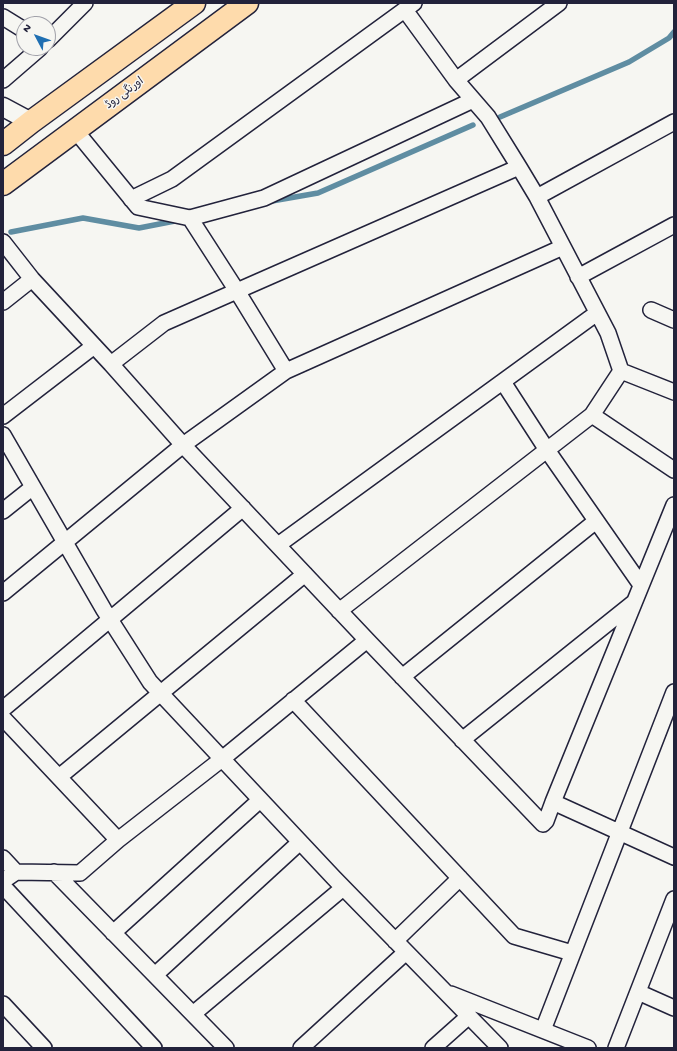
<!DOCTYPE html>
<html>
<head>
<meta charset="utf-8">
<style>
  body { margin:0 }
  #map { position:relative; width:677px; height:1051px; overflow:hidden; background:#f6f6f2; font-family:"Gochi Hand",sans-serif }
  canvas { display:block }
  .frame { position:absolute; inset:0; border:4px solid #22223b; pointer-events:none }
  .north { position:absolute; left:16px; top:16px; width:40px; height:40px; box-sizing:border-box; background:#f6f6f2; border:1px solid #a1a1a9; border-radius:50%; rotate:311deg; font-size:11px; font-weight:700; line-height:16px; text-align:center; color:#22223b }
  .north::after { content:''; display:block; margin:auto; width:14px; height:18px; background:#1f6fb2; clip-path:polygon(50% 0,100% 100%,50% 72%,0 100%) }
</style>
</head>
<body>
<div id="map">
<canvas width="677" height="1051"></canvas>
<div class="frame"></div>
<div class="north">N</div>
</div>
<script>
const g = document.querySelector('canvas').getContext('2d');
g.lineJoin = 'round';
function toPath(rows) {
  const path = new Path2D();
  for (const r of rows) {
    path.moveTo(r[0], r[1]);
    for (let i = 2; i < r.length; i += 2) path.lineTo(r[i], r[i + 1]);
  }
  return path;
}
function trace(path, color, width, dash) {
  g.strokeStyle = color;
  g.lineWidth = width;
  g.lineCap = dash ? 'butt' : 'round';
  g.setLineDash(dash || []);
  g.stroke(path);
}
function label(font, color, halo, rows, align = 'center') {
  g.font = font + ' "Gochi Hand","Playpen Sans Arabic",sans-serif';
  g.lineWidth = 3;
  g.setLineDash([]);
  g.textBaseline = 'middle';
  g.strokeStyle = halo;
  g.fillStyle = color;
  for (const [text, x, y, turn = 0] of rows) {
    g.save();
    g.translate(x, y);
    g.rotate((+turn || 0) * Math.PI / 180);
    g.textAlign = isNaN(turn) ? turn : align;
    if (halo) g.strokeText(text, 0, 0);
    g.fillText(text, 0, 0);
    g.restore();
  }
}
trace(toPath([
  [500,117,629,62,669,38,674,32],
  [272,201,318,193,473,125],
  [11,232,83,218,139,228,180,220]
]), '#5f8da2', 5.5);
const minor = toPath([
  [3,17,24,30],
  [48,40,85,3],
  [3,80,40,48],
  [456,80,559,3],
  [75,130,138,207,190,218,264,198,473,100],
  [537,197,674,122],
  [131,199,172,179,414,3],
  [190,218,237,291,286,371],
  [3,242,32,279,111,364,183,445,367,640,543,824,546,821,553,802],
  [578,277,674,225],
  [3,302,32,279],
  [651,310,674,320],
  [111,364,164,323,519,167],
  [621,371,674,392],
  [503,382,547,450,641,585],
  [592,415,674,470],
  [3,416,94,346],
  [3,435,104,610,150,682,334,878,500,1048],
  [674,505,553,802,674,857],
  [3,511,33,487],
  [278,545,597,313],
  [3,593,183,445,286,371,563,247],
  [339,611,592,415,621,371,608,333,537,197,519,167,488,117,456,80,405,10],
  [402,677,596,521],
  [293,700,514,936,572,953],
  [3,709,243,508],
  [3,718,118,840],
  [462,740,633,603],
  [59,777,305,574],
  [3,858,16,872],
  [54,872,226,1048],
  [3,881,16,872,80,873,118,840,222,759,367,640],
  [3,886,154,1048],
  [113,933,260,800],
  [395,941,460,878],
  [155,975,300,842],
  [638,992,674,1008],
  [451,994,588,1048],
  [3,1004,44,1048],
  [193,1014,343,888],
  [543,1030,674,692],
  [301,1048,406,952],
  [433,1048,469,1016],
  [616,1048,674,899]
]);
const tertiary = toPath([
  [3,107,31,122]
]);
const primary = toPath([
  [3,144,31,122,194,3],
  [3,184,247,3]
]);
trace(minor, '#22223b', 18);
trace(tertiary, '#22223b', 21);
trace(primary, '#22223b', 25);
trace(minor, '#f6f6f2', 15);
trace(tertiary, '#f6f6f2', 18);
trace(primary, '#fedbac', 22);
label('11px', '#22223b', '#f6f6f2', [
  ["اورنگی روڈ",125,94,-37]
]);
</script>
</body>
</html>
